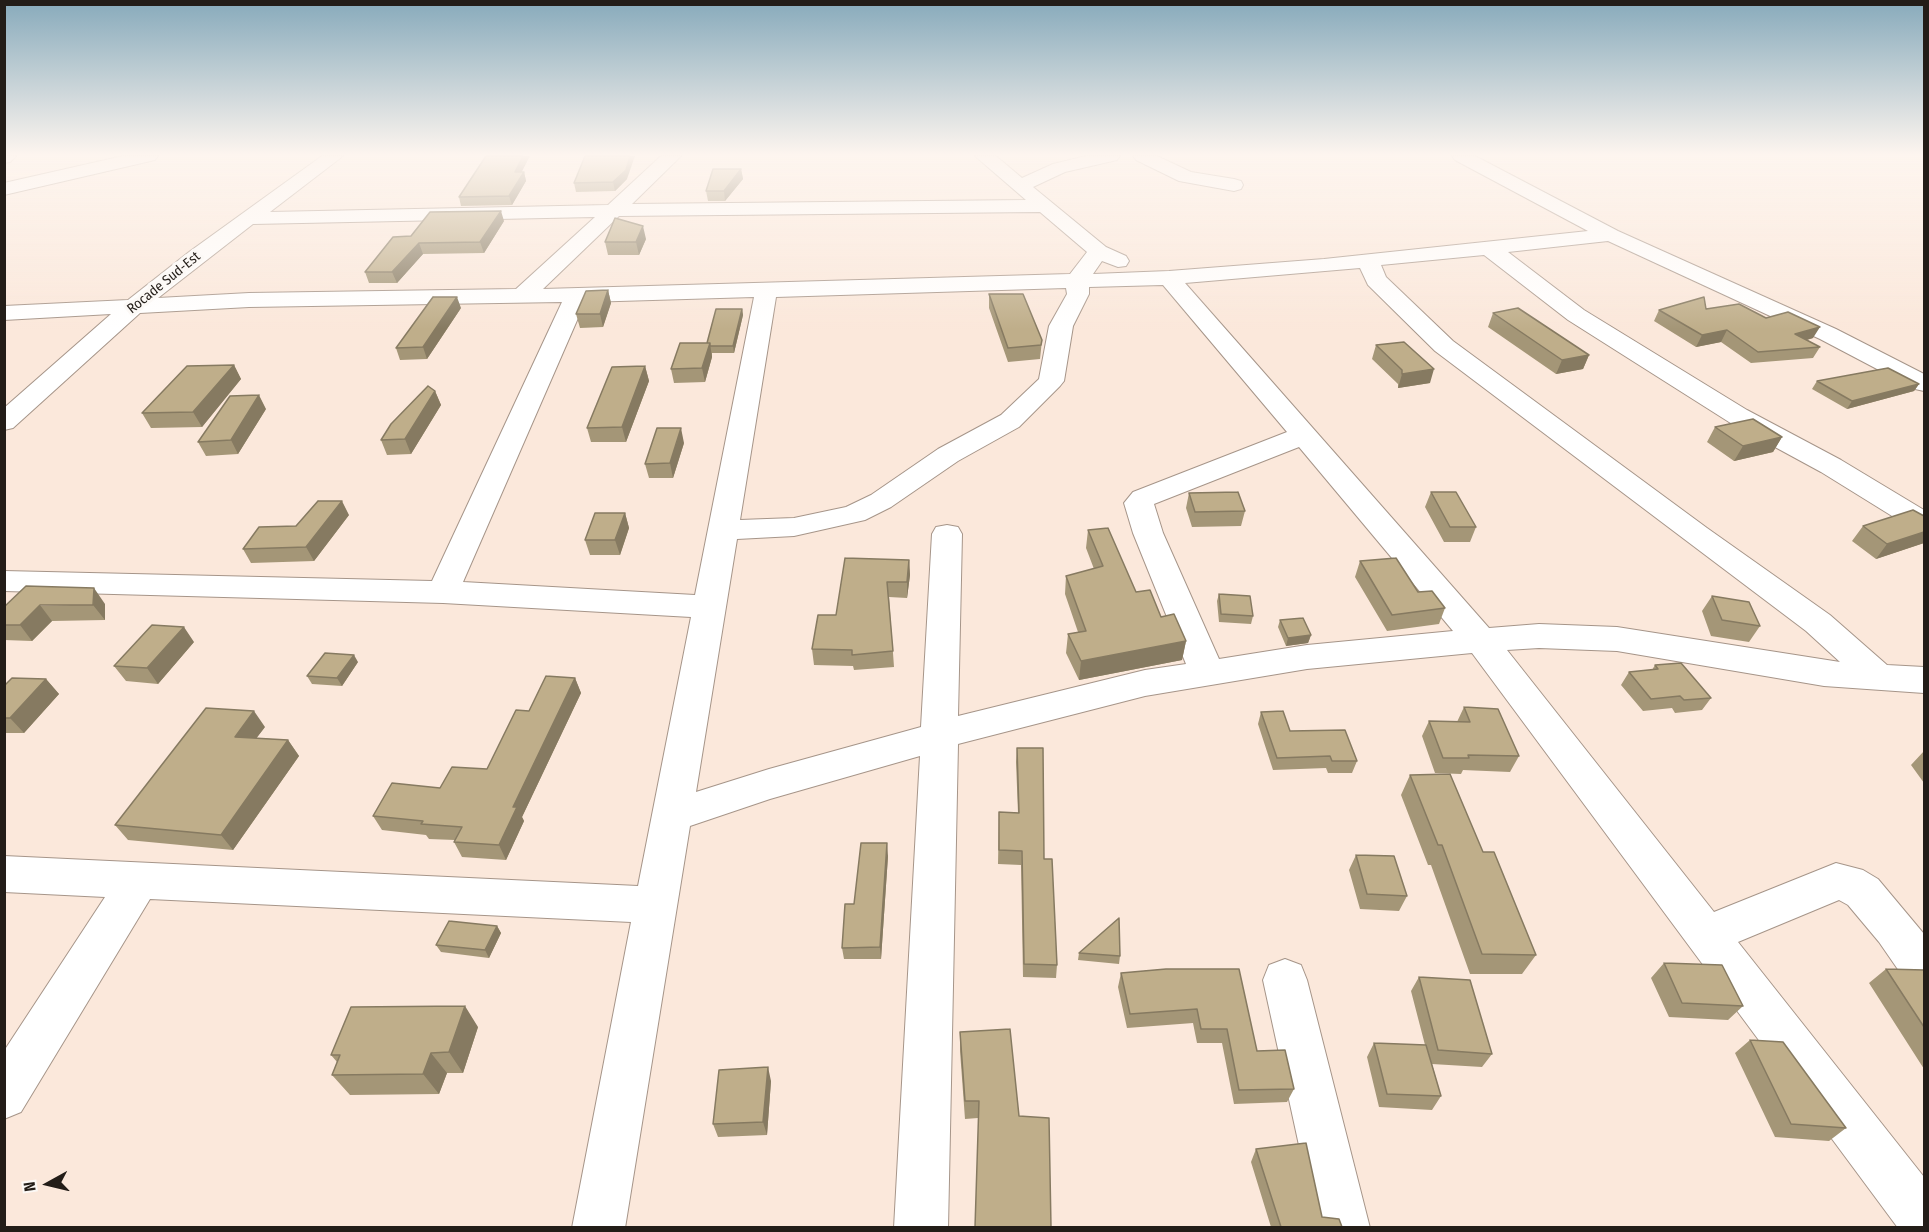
<!DOCTYPE html>
<html>
<head>
<meta charset="utf-8">
<style>
  body { margin:0 }
  #map { position:relative; width:1929px; height:1232px; overflow:hidden; background:#fbe8db; font-family:"Fira Sans Condensed",sans-serif }
  canvas { display:block }
  .frame { position:absolute; inset:0; border:6px solid #231d18; pointer-events:none }
  .north { position:absolute; left:18px; top:1154px; width:60px; height:60px; -webkit-text-stroke:4px #fcf9f6; paint-order:stroke; rotate:262deg; font-size:16px; font-weight:700; line-height:24px; text-align:center; color:#231d18 }
  .north::after { content:''; display:block; margin:auto; width:21px; height:27px; background:#231d18; clip-path:polygon(50% 0,100% 100%,50% 72%,0 100%) }
</style>
</head>
<body>
<div id="map">
<canvas width="1929" height="1232"></canvas>
<div class="frame"></div>
<div class="north">N</div>
</div>
<script>
const g = document.querySelector('canvas').getContext('2d');
g.lineJoin = 'round';
function toPath(rows) {
  const path = new Path2D();
  for (const r of rows) {
    path.moveTo(r[0], r[1]);
    for (let i = 2; i < r.length; i += 2) path.lineTo(r[i], r[i + 1]);
  }
  return path;
}
function trace(path, color, width, dash) {
  g.strokeStyle = color;
  g.lineWidth = width;
  g.lineCap = dash ? 'butt' : 'round';
  g.setLineDash(dash || []);
  g.stroke(path);
}
function fill(path, color) {
  g.fillStyle = color;
  g.fill(path, 'evenodd');
}
function label(font, color, halo, rows, align = 'center') {
  g.font = font + ' "Fira Sans Condensed",sans-serif';
  g.lineWidth = 6;
  g.setLineDash([]);
  g.textBaseline = 'middle';
  g.strokeStyle = halo;
  g.fillStyle = color;
  for (const [text, x, y, turn = 0] of rows) {
    g.save();
    g.translate(x, y);
    g.rotate((+turn || 0) * Math.PI / 180);
    g.textAlign = isNaN(turn) ? turn : align;
    if (halo) g.strokeText(text, 0, 0);
    g.fillText(text, 0, 0);
    g.restore();
  }
}
const minor = toPath([
  [4,156,16,156,10,162,4,163,4,156],
  [123,156,158,156,155,160,4,195,4,183,123,156],
  [322,156,343,156,270,212,608,205,661,156,681,156,632,204,1026,200,975,156,996,156,1022,178,1053,164,1086,156,1120,156,1117,160,1065,172,1033,187,1106,247,1126,256,1129,261,1126,266,1118,267,1102,261,1093,274,1169,271,1324,259,1588,231,1455,160,1452,156,1475,156,1618,231,1836,329,1924,374,1924,391,1915,389,1820,339,1608,241,1508,252,1584,310,1747,410,1841,460,1924,510,1924,531,1913,529,1821,472,1729,422,1568,320,1484,255,1381,265,1386,277,1453,341,1707,528,1830,615,1887,665,1924,667,1924,693,1824,686,1617,651,1539,648,1507,650,1714,912,1836,863,1863,870,1878,879,1924,934,1924,990,1908,984,1879,942,1848,905,1839,900,1738,942,1924,1177,1924,1228,1898,1228,1472,653,1307,669,1145,696,958,744,948,1228,894,1228,920,756,770,799,690,826,625,1228,572,1228,631,922,150,899,21,1112,4,1119,4,1051,105,897,4,892,4,856,638,886,691,617,443,603,4,591,4,571,432,581,562,302,249,307,140,313,13,428,4,430,4,408,111,314,4,320,4,306,128,300,189,252,322,156],
  [1040,212,1087,252,1070,274,543,289,619,216,1040,212],
  [595,217,516,289,249,293,158,298,253,224,595,217],
  [1360,268,1368,285,1435,351,1806,631,1840,662,1617,627,1539,624,1489,628,1185,283,1360,268],
  [1163,285,1287,432,1133,492,1124,503,1133,533,1186,664,1145,670,958,716,962,534,958,527,947,525,936,527,932,534,921,727,769,769,696,792,737,539,794,536,865,520,891,507,958,461,1019,427,1060,386,1064,381,1073,326,1089,294,1089,287,1163,285],
  [1066,288,1067,294,1049,326,1039,379,1001,415,938,449,871,495,846,507,794,518,740,520,776,297,1066,288],
  [754,297,695,595,463,582,585,302,754,297],
  [1299,447,1453,631,1307,645,1219,659,1163,533,1154,504,1299,447],
  [1133,156,1157,156,1191,172,1234,179,1241,181,1243,185,1241,189,1234,191,1179,181,1136,160,1133,156],
  [1285,959,1301,965,1307,980,1370,1228,1317,1228,1263,980,1269,965,1285,959]
]);
trace(minor, '#a69589', 2);
fill(minor, '#fff');
fill(toPath([
  [741,169,743,179,725,201,708,201,706,191],
  [522,172,524,172,526,181,512,205,461,206,459,197],
  [627,179,615,191,576,192,574,183],
  [504,221,484,253,423,254,397,283,369,283,365,272,411,236],
  [646,239,639,255,608,255,605,242],
  [608,290,611,303,603,327,580,328,576,314],
  [989,294,1042,340,1040,359,1008,362,989,308],
  [461,308,427,359,400,360,396,348],
  [742,309,743,315,734,353,712,353,712,357,705,382,674,383,671,369,707,343],
  [1706,309,1766,318,1813,338,1807,340,1820,347,1813,358,1751,363,1721,342,1696,347,1654,321,1659,310],
  [1493,313,1589,355,1583,369,1556,374,1488,327],
  [1376,345,1430,383,1398,388,1398,384,1372,359],
  [234,365,241,379,202,427,151,428,142,413],
  [645,366,649,381,626,442,591,442,587,428],
  [1817,381,1919,384,1914,391,1847,409,1812,389],
  [435,391,441,405,411,454,387,455,381,440],
  [266,409,238,454,206,456,198,442],
  [1715,427,1782,437,1773,452,1734,461,1707,442],
  [684,443,673,478,649,478,645,464],
  [1431,492,1476,527,1470,542,1444,542,1425,507],
  [1189,493,1245,511,1241,526,1192,527,1186,508],
  [625,513,629,528,620,555,590,555,585,540],
  [349,515,314,561,251,563,243,549,296,526],
  [1924,516,1924,543,1876,559,1852,541,1863,526],
  [1088,530,1136,592,1186,641,1182,660,1079,680,1066,653,1068,634,1078,632,1065,594,1066,576,1094,569,1086,548],
  [909,560,910,575,907,598,889,597,894,667,854,670,853,666,814,665,812,649,836,615],
  [1360,561,1418,592,1445,608,1439,624,1387,631,1355,577],
  [1219,594,1253,616,1251,624,1219,622,1217,601],
  [1712,596,1760,626,1749,642,1711,636,1702,611],
  [105,604,105,620,52,621,32,641,4,640,4,607],
  [1280,620,1311,635,1308,643,1286,646,1278,627],
  [194,642,158,684,126,681,114,666],
  [358,662,342,686,312,684,307,676],
  [1655,665,1711,698,1702,710,1675,713,1672,708,1643,711,1621,685,1629,672,1652,670],
  [575,678,581,693,522,817,524,821,506,860,462,857,454,842,455,840,429,839,426,835,382,830,373,816,487,769,529,711],
  [46,679,59,694,24,733,4,733,4,686],
  [1464,707,1519,756,1510,772,1463,770,1461,774,1435,773,1422,736,1429,721,1457,722],
  [1261,712,1290,731,1357,761,1352,773,1328,773,1326,768,1273,770,1258,724],
  [265,727,256,738,288,740,299,756,233,850,128,840,115,825],
  [1017,748,1044,859,1057,965,1056,978,1023,977,1021,865,998,864,999,812,1018,813,1016,762],
  [1924,751,1924,783,1911,765],
  [1410,775,1483,852,1536,955,1522,974,1470,974,1431,865,1428,865,1401,795],
  [1356,855,1407,896,1399,911,1360,909,1349,870],
  [888,856,881,959,844,959,842,948,854,904],
  [497,926,501,933,489,958,441,952,436,945],
  [1079,953,1120,956,1119,964,1078,960],
  [1664,963,1743,1006,1728,1020,1669,1017,1651,978],
  [1166,969,1257,1051,1294,1089,1287,1102,1234,1104,1222,1043,1197,1043,1193,1023,1127,1028,1118,987,1121,973],
  [1886,969,1924,970,1924,1069,1869,983],
  [1419,977,1492,1054,1482,1067,1432,1064,1441,1096,1432,1110,1379,1107,1367,1057,1374,1043,1425,1045,1411,991],
  [478,1027,463,1073,447,1073,439,1094,350,1095,332,1075,337,1062,331,1055],
  [1010,1029,978,1118,965,1119,960,1051,960,1032],
  [1750,1040,1846,1128,1829,1141,1775,1137,1735,1053],
  [771,1081,767,1135,718,1137,713,1124],
  [1256,1149,1322,1217,1342,1227,1271,1227,1251,1162]
]), '#a49677');
fill(toPath([
  [523,156,530,156,517,181,515,172],
  [630,156,635,156,627,179,615,191,613,182],
  [741,169,743,179,725,201,724,191],
  [524,172,526,181,512,205,509,196],
  [501,211,504,221,484,253,480,242],
  [643,226,646,239,639,255,636,242],
  [419,243,423,254,397,283,392,272],
  [608,290,611,303,603,327,600,314],
  [457,297,461,308,427,359,423,347],
  [742,309,743,315,734,353,733,346],
  [1820,327,1813,338,1788,345,1795,334],
  [1727,330,1721,342,1696,347,1702,335],
  [710,343,712,357,705,382,702,368],
  [1589,355,1583,369,1556,374,1562,360],
  [234,365,241,379,202,427,193,412],
  [645,366,649,381,626,442,622,427],
  [1434,369,1430,383,1398,388,1402,374],
  [1919,384,1914,391,1847,409,1852,401],
  [435,391,441,405,411,454,405,439],
  [259,395,266,409,238,454,231,440],
  [681,428,684,443,673,478,670,463],
  [1782,437,1773,452,1734,461,1743,446],
  [342,501,349,515,314,561,306,547],
  [625,513,629,528,620,555,615,540],
  [1924,532,1924,543,1876,559,1887,544],
  [909,560,910,575,907,598,907,582],
  [94,588,105,604,105,620,93,605],
  [40,605,52,621,32,641,20,625],
  [184,627,194,642,158,684,147,668],
  [1311,635,1308,643,1286,646,1288,638],
  [1186,641,1182,660,1079,680,1081,661],
  [354,655,358,662,342,686,337,678],
  [575,678,581,693,522,817,524,821,506,860,499,845,513,807],
  [46,679,59,694,24,733,10,718],
  [254,711,265,727,246,752,235,737],
  [288,740,299,756,233,850,221,835],
  [887,843,888,856,881,959,880,947],
  [497,926,501,933,489,958,485,950],
  [465,1006,478,1027,463,1073,449,1052],
  [431,1053,447,1073,439,1094,423,1074],
  [768,1067,771,1081,767,1135,763,1122]
]), '#867a61');
const building = toPath([
  [486,156,523,156,515,172,524,172,509,196,459,197,486,156],
  [585,156,630,156,626,170,613,182,574,183,585,156],
  [713,169,741,169,724,191,706,191,713,169],
  [501,211,480,242,419,243,392,272,365,272,393,237,411,236,430,212,501,211],
  [615,218,643,226,636,242,605,242,615,218],
  [608,290,600,314,576,314,586,291,608,290],
  [989,294,1023,294,1042,340,1041,345,1008,348,989,294],
  [433,297,457,297,423,347,396,348,433,297],
  [1704,297,1706,309,1739,304,1766,318,1788,312,1820,327,1795,334,1820,347,1758,352,1727,330,1702,335,1659,310,1704,297],
  [1518,308,1589,355,1562,360,1493,313,1518,308],
  [716,309,742,309,733,346,710,346,710,343,707,343,716,309],
  [1404,342,1434,369,1402,374,1402,370,1376,345,1404,342],
  [680,343,710,343,702,368,671,369,680,343],
  [234,365,193,412,142,413,187,366,234,365],
  [645,366,622,427,587,428,612,367,645,366],
  [1888,368,1919,384,1852,401,1817,381,1888,368],
  [428,386,435,391,405,439,381,440,391,424,428,386],
  [259,395,231,440,198,442,230,396,259,395],
  [1753,419,1782,437,1743,446,1715,427,1753,419],
  [657,428,681,428,670,463,645,464,657,428],
  [1238,492,1245,511,1195,512,1189,493,1238,492],
  [1431,492,1456,492,1476,527,1450,527,1431,492],
  [318,501,342,501,306,547,243,549,259,527,296,526,318,501],
  [1913,510,1924,516,1924,532,1887,544,1863,526,1913,510],
  [595,513,625,513,615,540,585,540,595,513],
  [1108,528,1136,592,1150,590,1161,617,1174,614,1186,641,1081,661,1068,634,1086,631,1066,576,1103,566,1088,530,1108,528],
  [845,558,909,560,907,582,887,582,893,651,852,655,852,650,812,649,818,615,836,615,845,558],
  [1396,558,1418,592,1432,591,1445,608,1392,615,1360,561,1396,558],
  [26,586,94,588,93,605,40,605,20,625,4,625,4,607,26,586],
  [1219,594,1250,596,1253,616,1221,614,1219,594],
  [1712,596,1749,602,1760,626,1722,620,1712,596],
  [1303,618,1311,635,1288,638,1280,620,1303,618],
  [152,625,184,627,147,668,114,666,152,625],
  [325,653,354,655,337,678,307,676,325,653],
  [1681,663,1711,698,1684,700,1680,696,1651,699,1629,672,1658,669,1655,665,1681,663],
  [546,676,575,678,513,807,517,807,499,845,454,842,462,827,421,824,423,821,373,816,392,783,440,788,452,767,487,769,516,710,529,711,546,676],
  [12,678,46,679,10,718,4,718,4,686,12,678],
  [1464,707,1498,709,1519,756,1468,755,1469,758,1443,758,1429,721,1470,722,1464,707],
  [206,708,254,711,235,737,288,740,221,835,115,825,206,708],
  [1283,711,1290,731,1345,730,1357,761,1332,761,1330,756,1277,758,1261,712,1283,711],
  [1017,748,1043,748,1044,859,1052,859,1057,965,1024,964,1022,851,999,850,999,812,1019,813,1017,748],
  [1450,774,1483,852,1494,852,1536,955,1482,954,1442,845,1438,845,1410,775,1450,774],
  [861,843,887,843,880,947,842,948,845,904,854,904,861,843],
  [1356,855,1394,856,1407,896,1367,894,1356,855],
  [1119,918,1120,956,1079,953,1119,918],
  [449,921,497,926,485,950,436,945,449,921],
  [1664,963,1722,965,1743,1006,1682,1003,1664,963],
  [1166,969,1239,969,1257,1051,1285,1050,1294,1089,1239,1090,1227,1029,1201,1029,1197,1009,1130,1014,1121,973,1166,969],
  [1886,969,1924,970,1924,1027,1886,969],
  [1419,977,1470,980,1492,1054,1438,1050,1419,977],
  [465,1006,449,1052,431,1053,423,1074,332,1075,340,1055,331,1055,351,1007,465,1006],
  [1010,1029,1019,1116,1049,1118,1051,1227,975,1227,979,1101,965,1101,960,1032,1010,1029],
  [1750,1040,1783,1042,1846,1128,1791,1124,1750,1040],
  [1374,1043,1426,1045,1441,1096,1387,1094,1374,1043],
  [768,1067,763,1122,713,1124,719,1070,768,1067],
  [1306,1143,1322,1217,1339,1219,1342,1227,1281,1227,1256,1149,1306,1143]
]);
fill(building, '#bfae8a');
trace(building, '#867a61', 1.5);
const sky = g.createLinearGradient(0, 0, 0, 329);
sky.addColorStop(0, '#87aabb');
sky.addColorStop(0.47, '#fdf5ef');
sky.addColorStop(1, '#fdf5ef00');
g.fillStyle = sky;
g.fillRect(0, 0, 1929, 329);
label('14px', '#231d18', '#fcf9f6', [
  ["Rocade Sud-Est",164,283,-39]
]);
</script>
</body>
</html>
